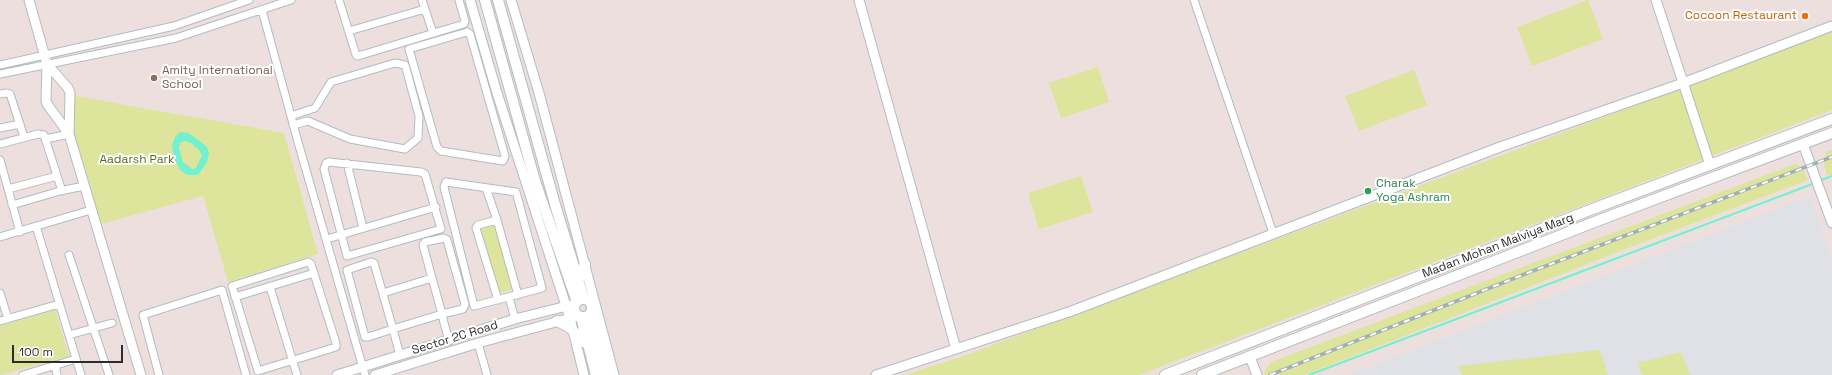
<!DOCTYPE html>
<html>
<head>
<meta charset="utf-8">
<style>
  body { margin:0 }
  #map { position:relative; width:1832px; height:375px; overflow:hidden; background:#eedfdf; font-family:"Space Grotesk",sans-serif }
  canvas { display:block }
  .scale { position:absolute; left:12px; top:345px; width:111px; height:18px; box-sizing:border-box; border:2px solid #2c2c2c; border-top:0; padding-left:5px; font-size:12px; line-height:14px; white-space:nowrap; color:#2c2c2c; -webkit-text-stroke:3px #fff; paint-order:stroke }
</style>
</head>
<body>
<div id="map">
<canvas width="1832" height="375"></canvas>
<div class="scale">100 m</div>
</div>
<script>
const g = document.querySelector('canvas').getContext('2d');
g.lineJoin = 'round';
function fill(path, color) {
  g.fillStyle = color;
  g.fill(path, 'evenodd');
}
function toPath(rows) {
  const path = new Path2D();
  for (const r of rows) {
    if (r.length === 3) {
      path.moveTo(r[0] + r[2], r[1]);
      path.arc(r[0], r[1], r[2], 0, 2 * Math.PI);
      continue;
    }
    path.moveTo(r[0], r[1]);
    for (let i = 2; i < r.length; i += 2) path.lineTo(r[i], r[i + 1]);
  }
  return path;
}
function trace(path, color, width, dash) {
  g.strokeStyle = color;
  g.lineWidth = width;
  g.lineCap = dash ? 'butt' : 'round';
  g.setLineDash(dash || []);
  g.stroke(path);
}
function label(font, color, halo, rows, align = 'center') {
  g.font = font + ' "Space Grotesk",sans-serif';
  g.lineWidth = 4;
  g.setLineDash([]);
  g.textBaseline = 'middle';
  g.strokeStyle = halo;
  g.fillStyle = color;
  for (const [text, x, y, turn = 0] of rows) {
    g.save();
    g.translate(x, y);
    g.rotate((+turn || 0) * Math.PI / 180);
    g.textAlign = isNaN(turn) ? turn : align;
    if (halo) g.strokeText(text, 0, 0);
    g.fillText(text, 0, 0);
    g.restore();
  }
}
fill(toPath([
  [1810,196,1832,259,1832,375,1349,375]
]), '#dfe1e7');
fill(toPath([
  [1588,0,1603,39,1532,66,1517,27],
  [1832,32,1832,110,1139,375,905,375,963,356],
  [1098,67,1109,102,1061,118,1049,83],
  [1414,70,1427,105,1359,131,1345,96],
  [75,96,284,133,318,254,228,282,203,196,101,224,74,133],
  [1832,150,1832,174,1827,176,1824,163,1826,152],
  [1795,164,1802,167,1808,180,1628,248,1305,375,1265,375,1264,372,1271,362],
  [1081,176,1093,212,1039,229,1028,193],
  [495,225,512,289,498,293,480,229],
  [55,310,69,356,0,375,0,326],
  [1600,350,1608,375,1462,375,1458,366],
  [1681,352,1690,375,1642,375,1638,363]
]), '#dce59b');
fill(toPath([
  [180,132,188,133,193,136,207,147,209,153,207,162,198,175,187,175,180,170,174,158,172,146,175,137],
  [184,141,191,143,198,149,202,155,196,168,192,169,183,162,179,148,180,143]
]), '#71f1cf');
trace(toPath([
  [1819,181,1832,176],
  [1309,375,1815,183]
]), '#71f1cf', 2);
const minor = toPath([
  [339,0,356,55,358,56,464,24,465,21,459,0],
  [1194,0,1273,233],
  [425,9,433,33],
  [262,10,298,142,365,375],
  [349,31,425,9,422,0],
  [467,32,470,34,505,156,503,161,441,151,437,147,409,49,467,32],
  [0,65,174,26,249,0],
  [0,74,176,38,291,0],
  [0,94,6,93,10,94,24,137],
  [291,116,315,108,331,82,395,63,405,65,419,116,418,138,405,149,350,139,308,121,293,125],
  [0,128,20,124],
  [46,139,69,134],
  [0,144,38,134,44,135,61,188,60,191,12,205],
  [0,160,20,232],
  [329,162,421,172,425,174,441,229,347,256,324,169,326,163,329,162],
  [347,163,363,228],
  [446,182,516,192,542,288,474,306,444,187,446,182],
  [486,188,497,220],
  [8,189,57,176],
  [60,191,84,186],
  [36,226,81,375],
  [0,237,91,210],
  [327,239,436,207],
  [69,255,109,375],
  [308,262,311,264,336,343,336,347,258,371,232,286,308,262],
  [270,287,297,375],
  [0,293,8,319],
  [383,293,432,278],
  [235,297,314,273],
  [509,297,515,319],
  [498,300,476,228,478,225,497,220,518,295],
  [0,321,59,304],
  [69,335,112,323],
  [478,343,487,375],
  [400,355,395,337,393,329,374,263,371,262,347,270,365,337,368,337,393,329,442,314,463,309,465,304,447,240,444,238,425,242,423,245,432,278,442,314,444,323,449,340],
  [55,365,57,375],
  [23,375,76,359],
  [159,375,143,315,222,290,246,375]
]);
const tertiary = toPath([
  [29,0,47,64,46,100,47,104,69,134],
  [470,0,497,93,570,318,584,375],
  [511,0,539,93,614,375],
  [859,0,956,349],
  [1656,0,1710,165],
  [47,64,68,88,70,93,69,134,141,375],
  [1803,144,1832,223],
  [1250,357,1257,375],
  [337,375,515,319,575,304],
  [375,375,478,343,578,316],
  [876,375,1069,312,1500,147,1683,83,1832,26]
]);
const secondary = toPath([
  [485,0,535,181,577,302],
  [498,0,556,208,584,299],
  [578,281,585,264],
  [583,308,9],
  [589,316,606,375],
  [581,317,596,375],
  [557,321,569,327,587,344],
  [1165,375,1603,205,1832,119],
  [1202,375,1610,216,1832,133]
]);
trace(minor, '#b2bcc0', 9);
trace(tertiary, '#b2bcc0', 11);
trace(secondary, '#b2bcc0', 12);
trace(minor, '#fff', 7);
trace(tertiary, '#fff', 9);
trace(secondary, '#fff', 10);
const rail = toPath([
  [1270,375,1530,272,1832,157]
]);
trace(rail, '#a1b0b7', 3.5);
trace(rail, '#fff', 2, [6]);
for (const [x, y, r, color] of [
  [1805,16,4,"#e8710a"],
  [154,78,4,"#8d6e63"],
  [1368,191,4,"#2e9e5b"]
]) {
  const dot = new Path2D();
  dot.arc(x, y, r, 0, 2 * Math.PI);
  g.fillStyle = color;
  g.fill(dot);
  trace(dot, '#fff', 1.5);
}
label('12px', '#c56008', '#fff', [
  ["Cocoon Restaurant",1797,16]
], 'right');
label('12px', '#785e54', '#fff', [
  ["Amity International",162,71],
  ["School",162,85]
], 'left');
label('12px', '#576c19', '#fff', [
  ["Aadarsh Park",137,160]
]);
label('12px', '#27864d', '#fff', [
  ["Charak",1376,184],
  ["Yoga Ashram",1376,198]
], 'left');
label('12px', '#2c2c2c', '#fff', [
  ["Madan Mohan Malviya Marg",1498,246,-21],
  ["Sector 2C Road",455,338,-17]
]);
</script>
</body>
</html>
